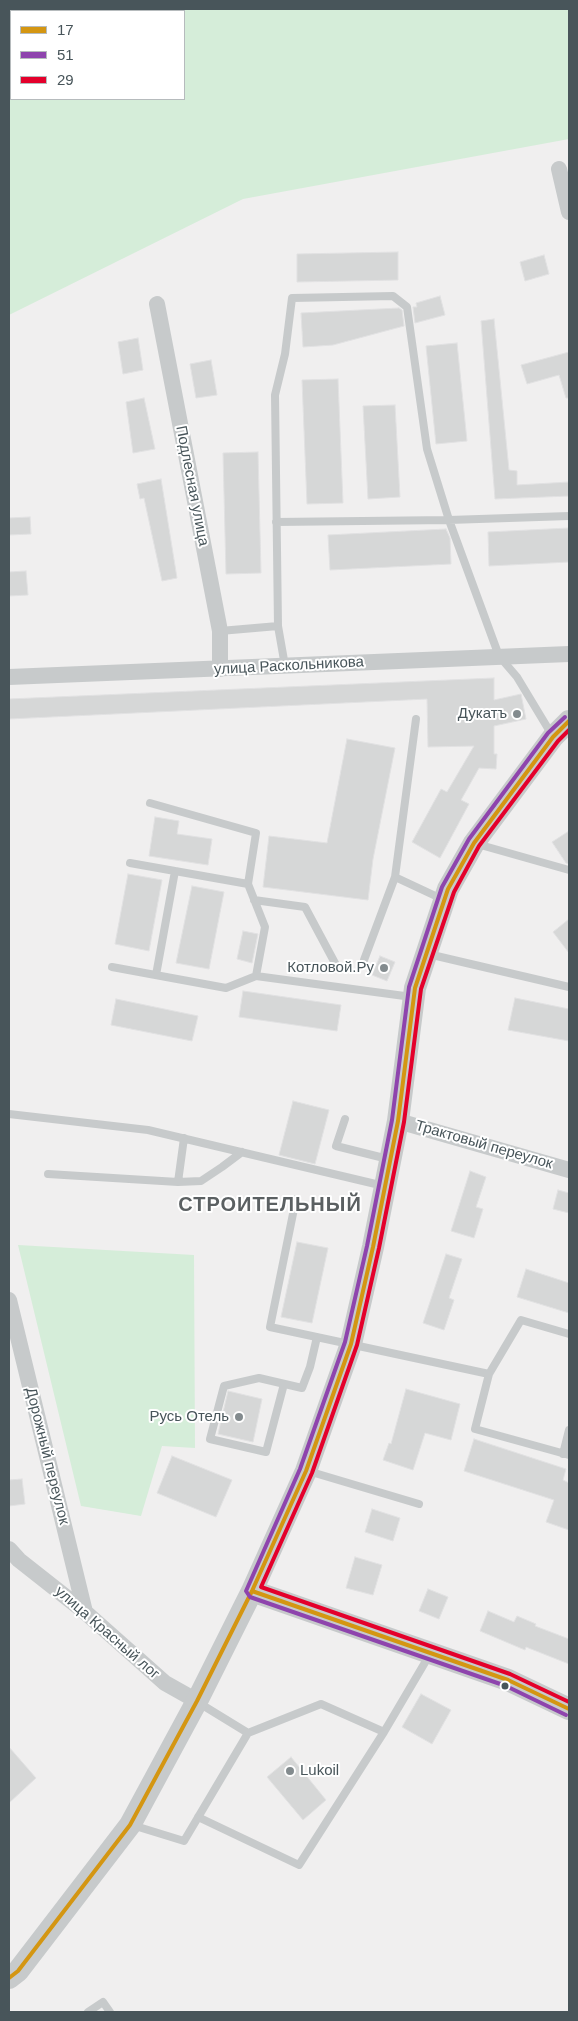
<!DOCTYPE html>
<html>
<head>
<meta charset="utf-8">
<style>
  body { margin:0 }
  #map { position:relative; width:578px; height:2021px; overflow:hidden; background:#f0efef; font-family:Helvetica,sans-serif }
  canvas { display:block }
  .frame { position:absolute; inset:0; border:10px solid #48555a; pointer-events:none }
  .legend { position:absolute; left:10px; top:10px; width:175px; height:90px; box-sizing:border-box; background:#fff; border:1px solid #b6bbbd; margin:0; padding:6px 9px; list-style:none; font-size:15px; color:#48555a }
  .legend li { display:flex; align-items:center; gap:10px; height:25px }
  .legend b { width:25px; border:1px solid #b6bbbd }
</style>
</head>
<body>
<div id="map">
<canvas width="578" height="2021"></canvas>
<div class="frame"></div>
<ul class="legend">
<li><b style="height:6px;background:#d49612"></b>17</li>
<li><b style="height:6px;background:#8e44ad"></b>51</li>
<li><b style="height:6px;background:#e4002b"></b>29</li>
</ul>
</div>
<script>
const g = document.querySelector('canvas').getContext('2d');
g.lineJoin = 'round';
function fill(path, color) {
  g.fillStyle = color;
  g.fill(path, 'evenodd');
}
function toPath(rows) {
  const path = new Path2D();
  for (const r of rows) {
    path.moveTo(r[0], r[1]);
    for (let i = 2; i < r.length; i += 2) path.lineTo(r[i], r[i + 1]);
  }
  return path;
}
function trace(path, color, width, dash) {
  g.strokeStyle = color;
  g.lineWidth = width;
  g.lineCap = dash ? 'butt' : 'round';
  g.setLineDash(dash || []);
  g.stroke(path);
}
function label(font, color, halo, rows, align = 'center') {
  g.font = font + ' Helvetica,sans-serif';
  g.lineWidth = 4;
  g.setLineDash([]);
  g.textBaseline = 'middle';
  g.strokeStyle = halo;
  g.fillStyle = color;
  for (const [text, x, y, turn = 0] of rows) {
    g.save();
    g.translate(x, y);
    g.rotate((+turn || 0) * Math.PI / 180);
    g.textAlign = isNaN(turn) ? turn : align;
    if (halo) g.strokeText(text, 0, 0);
    g.fillText(text, 0, 0);
    g.restore();
  }
}
fill(toPath([
  [9,9,569,9,569,139,243,199,9,315],
  [11,11,184,11,184,99,11,99],
  [18,1245,194,1255,195,1448,162,1446,141,1516,81,1506]
]), '#d5edd9');
const building = toPath([
  [398,252,398,280,297,282,297,254,398,252],
  [544,255,549,274,525,281,520,262,544,255],
  [440,296,445,315,415,323,413,307,417,307,416,303,440,296],
  [399,308,402,310,404,326,333,345,303,347,301,313,399,308],
  [494,319,509,470,517,471,517,485,569,482,569,496,495,499,481,321,494,319],
  [138,338,143,370,123,374,118,342,138,338],
  [457,343,467,441,436,444,426,346,457,343],
  [569,352,569,398,566,398,559,375,527,384,521,365,569,352],
  [211,360,217,395,196,398,190,364,211,360],
  [338,379,343,503,307,504,302,380,338,379],
  [144,398,155,449,133,453,126,402,144,398],
  [395,405,400,497,368,499,363,406,395,405],
  [258,452,261,573,226,574,223,453,258,452],
  [161,479,177,578,162,581,144,498,140,499,137,484,161,479],
  [30,517,31,534,9,535,9,518,30,517],
  [569,528,569,562,489,566,488,532,569,528],
  [446,529,450,538,451,564,330,570,328,535,446,529],
  [26,571,28,595,9,596,9,572,26,571],
  [494,678,494,700,521,694,526,719,494,726,494,754,497,754,496,769,479,768,461,800,469,804,440,858,412,842,441,789,447,792,474,746,428,747,427,699,9,719,9,699,494,678],
  [347,739,395,748,373,859,368,900,263,887,269,836,327,843,347,739],
  [155,817,179,821,177,834,212,839,208,865,149,856,155,817],
  [569,831,569,864,566,863,552,842,569,831],
  [128,874,162,880,149,951,115,944,128,874],
  [192,886,224,892,209,969,176,963,192,886],
  [569,919,569,953,553,932,569,919],
  [243,931,258,934,252,963,237,959,243,931],
  [380,956,395,962,387,981,372,975,380,956],
  [243,991,341,1005,337,1031,239,1017,243,991],
  [515,998,569,1009,569,1041,508,1030,515,998],
  [116,999,198,1016,192,1041,111,1025,116,999],
  [293,1101,329,1110,315,1164,279,1155,293,1101],
  [470,1171,486,1177,476,1207,483,1209,474,1238,451,1231,470,1171],
  [558,1190,569,1193,569,1213,553,1209,558,1190],
  [297,1242,328,1248,312,1323,281,1317,297,1242],
  [446,1254,462,1259,449,1298,454,1300,444,1330,423,1323,446,1254],
  [526,1269,569,1283,569,1313,517,1297,526,1269],
  [406,1389,460,1404,451,1440,425,1433,413,1470,383,1460,389,1443,391,1444,406,1389],
  [228,1391,262,1399,253,1442,218,1434,228,1391],
  [474,1439,566,1469,563,1480,569,1483,569,1530,546,1522,554,1500,464,1471,474,1439],
  [172,1456,232,1480,216,1517,157,1493,172,1456],
  [22,1479,25,1504,9,1506,9,1480,22,1479],
  [372,1509,400,1518,393,1541,365,1532,372,1509],
  [355,1557,382,1565,373,1595,346,1588,355,1557],
  [428,1589,448,1597,439,1619,419,1611,428,1589],
  [488,1611,514,1622,517,1616,536,1624,535,1626,569,1639,569,1664,526,1647,525,1650,480,1631,488,1611],
  [421,1694,451,1710,432,1744,402,1727,421,1694],
  [9,1747,36,1778,9,1803,9,1747],
  [291,1757,326,1800,303,1820,267,1777,291,1757]
]);
fill(building, '#d6d7d7');
trace(building, '#e1e1e2', 1);
trace(toPath([
  [276,522,449,520,569,516],
  [220,631,278,626],
  [285,666,278,626,275,395,285,354,292,298,393,296,407,307,427,449,449,520,499,656,517,677,552,735],
  [416,719,395,877,442,899],
  [150,803,256,833,248,884,265,927,256,976,412,997],
  [477,844,569,870],
  [130,863,248,884],
  [254,900,305,907,336,965],
  [428,954,569,987],
  [364,960,395,877],
  [112,967,226,988,256,976],
  [156,975,175,871],
  [9,1114,148,1130,384,1186],
  [345,1119,336,1146,388,1159],
  [48,1174,178,1182,184,1138],
  [178,1182,201,1181,222,1167,242,1152],
  [296,1199,270,1327,489,1374,475,1429,569,1455],
  [489,1374,521,1320,569,1334],
  [284,1384,266,1452,210,1439,224,1386,259,1378,302,1388,310,1367,317,1337],
  [563,1454,569,1430],
  [308,1471,419,1504],
  [199,1703,248,1733],
  [198,1817,299,1865,384,1732],
  [132,1825,184,1841,248,1733,321,1704,384,1732,430,1654],
  [88,2012,103,2002,110,2012]
]), '#c7cacb', 8);
trace(toPath([
  [559,169,569,212],
  [157,304,220,631,220,669],
  [9,677,569,654],
  [398,1121,569,1170],
  [9,1300,85,1612],
  [9,1549,19,1560,85,1612,165,1683,197,1701]
]), '#c7cacb', 16);
trace(toPath([
  [252,1591,508,1680,569,1709],
  [9,1978,18,1971,130,1825,197,1701,252,1591,306,1471,351,1344,373,1247,398,1121,415,988,448,889,474,843,553,737,569,721]
]), '#c7cacb', 22);
trace(toPath([
  [252,1591,508,1680,569,1709],
  [9,1978,18,1971,130,1825,197,1701,252,1591,306,1471,351,1344,373,1247,398,1121,415,988,448,889,474,843,553,737,569,721]
]), '#d49612', 4);
trace(toPath([
  [565,717,548,733,469,839,442,887,409,987,392,1120,367,1246,345,1342,300,1469,246,1591,250,1597,506,1686,566,1715]
]), '#8e44ad', 4);
trace(toPath([
  [569,730,558,741,479,846,454,892,421,989,404,1122,379,1248,357,1345,312,1473,261,1587,510,1674,569,1702]
]), '#e4002b', 4);
for (const [x, y, r, color] of [
  [517,714,5,"#838b8e"],
  [384,968,5,"#838b8e"],
  [239,1417,5,"#838b8e"],
  [505,1686,4.5,"#48555a"],
  [290,1771,5,"#838b8e"]
]) {
  const dot = new Path2D();
  dot.arc(x, y, r, 0, 2 * Math.PI);
  g.fillStyle = color;
  g.fill(dot);
  trace(dot, '#fff', 2);
}
label('15px', '#48555a', '#fff', [
  ["Подлесная улица",192,486,79],
  ["улица Раскольникова",289,666,-3],
  ["Трактовый переулок",484,1145,16],
  ["Дорожный переулок",47,1456,76],
  ["улица Красный лог",107,1633,41]
]);
label('15px', '#48555a', '#fff', [
  ["Дукатъ",507,714],
  ["Котловой.Ру",374,968],
  ["Русь Отель",229,1417],
  ["Lukoil",300,1771,"left"]
], 'right');
g.letterSpacing = '1px';
label('bold 20px', '#5b6062', '#fff', [
  ["СТРОИТЕЛЬНЫЙ",270,1205]
]);
g.letterSpacing = '0px';
</script>
</body>
</html>
